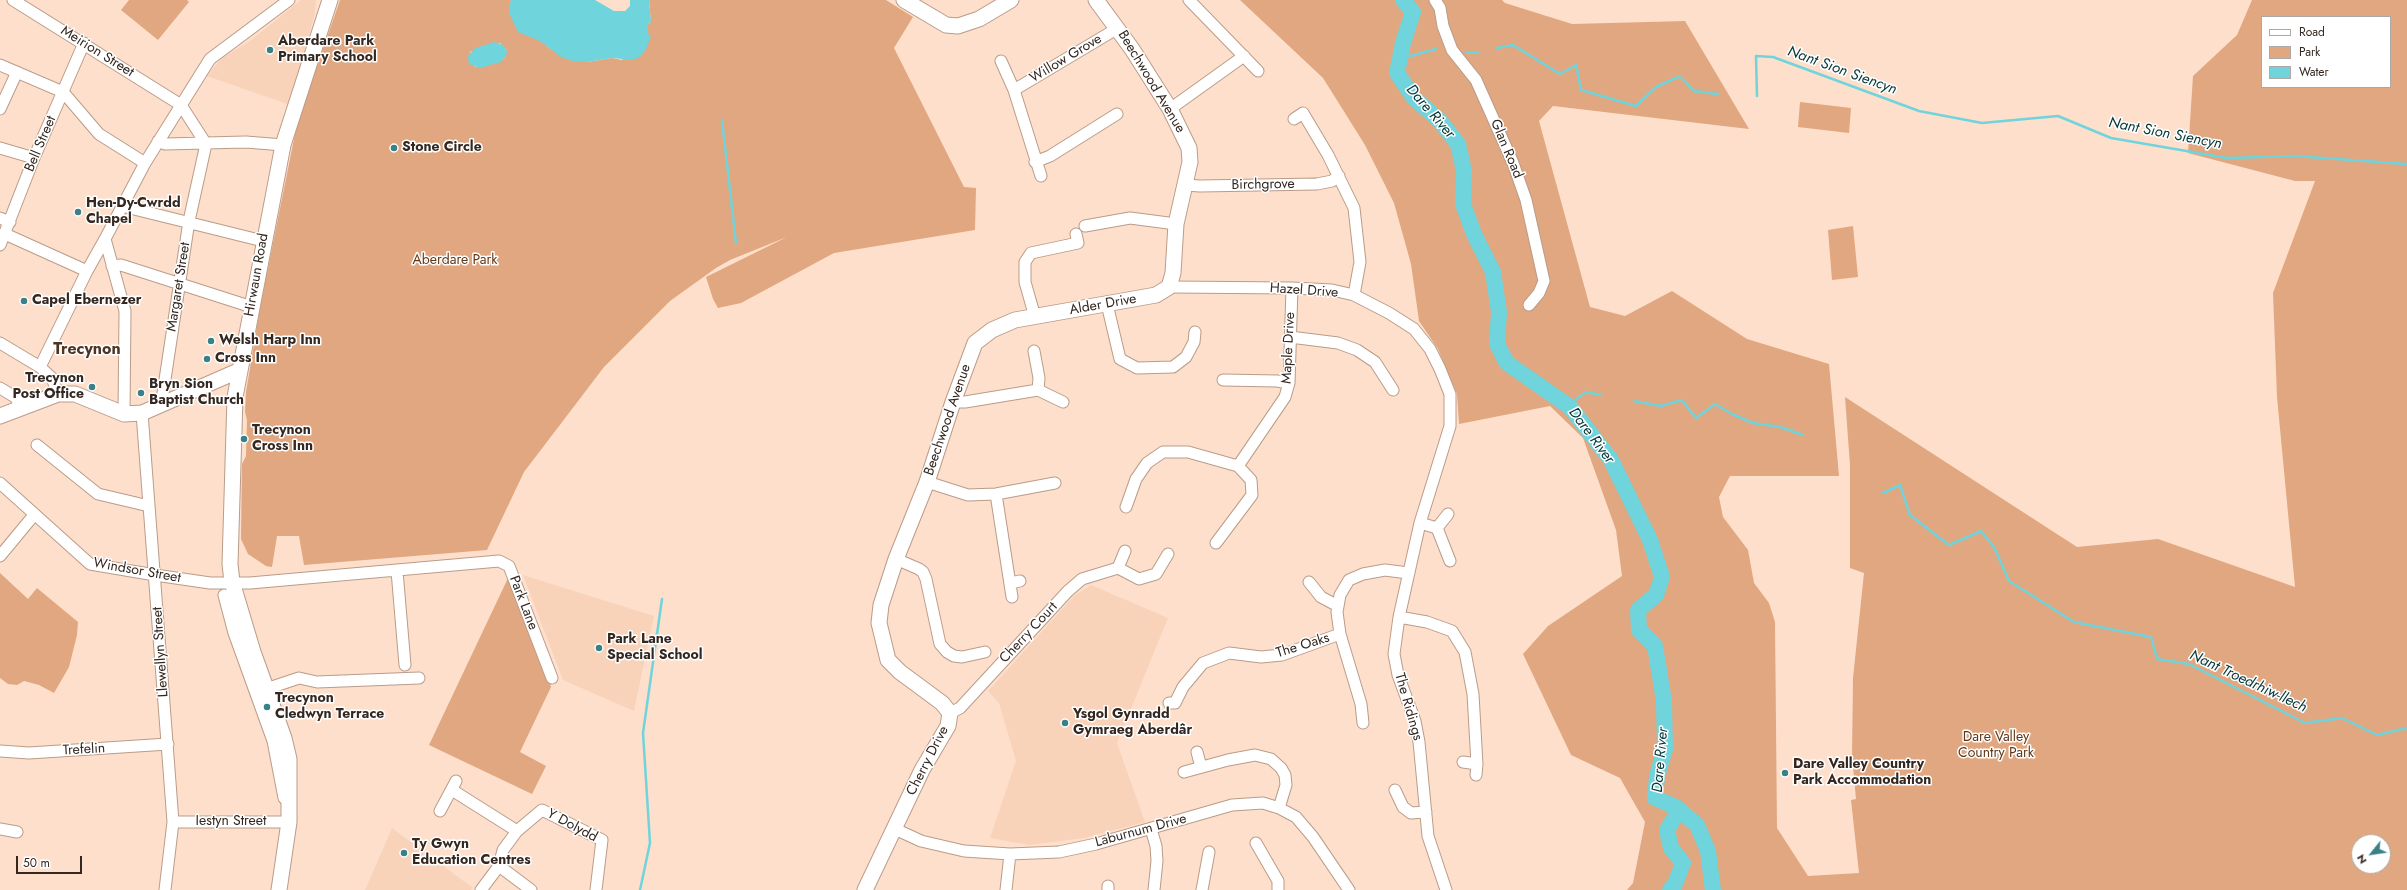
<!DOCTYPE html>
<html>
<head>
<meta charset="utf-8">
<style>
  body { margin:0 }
  #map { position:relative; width:2407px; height:890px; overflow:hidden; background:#fedfcb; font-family:Jost,sans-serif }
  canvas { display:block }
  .legend { position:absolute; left:2261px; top:16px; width:130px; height:72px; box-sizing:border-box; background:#fff; border:1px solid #ada9a6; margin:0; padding:5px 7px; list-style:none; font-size:12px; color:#332720 }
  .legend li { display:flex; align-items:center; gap:8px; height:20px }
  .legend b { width:20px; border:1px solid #ada9a6 }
  .north { position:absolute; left:2351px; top:834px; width:40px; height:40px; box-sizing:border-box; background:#fff; border:1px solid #ada9a6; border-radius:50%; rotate:240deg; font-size:11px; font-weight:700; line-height:16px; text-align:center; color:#332720 }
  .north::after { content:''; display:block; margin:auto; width:14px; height:18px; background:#398186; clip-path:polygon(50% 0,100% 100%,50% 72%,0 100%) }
  .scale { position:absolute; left:16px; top:856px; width:66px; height:18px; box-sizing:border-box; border:2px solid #332720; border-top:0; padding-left:5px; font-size:12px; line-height:14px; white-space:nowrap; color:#332720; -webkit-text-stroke:3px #fff; paint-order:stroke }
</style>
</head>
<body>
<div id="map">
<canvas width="2407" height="890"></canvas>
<ul class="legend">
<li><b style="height:5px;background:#fff"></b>Road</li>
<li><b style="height:11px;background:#e0a780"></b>Park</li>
<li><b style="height:11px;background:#6fd4db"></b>Water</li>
</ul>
<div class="north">N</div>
<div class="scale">50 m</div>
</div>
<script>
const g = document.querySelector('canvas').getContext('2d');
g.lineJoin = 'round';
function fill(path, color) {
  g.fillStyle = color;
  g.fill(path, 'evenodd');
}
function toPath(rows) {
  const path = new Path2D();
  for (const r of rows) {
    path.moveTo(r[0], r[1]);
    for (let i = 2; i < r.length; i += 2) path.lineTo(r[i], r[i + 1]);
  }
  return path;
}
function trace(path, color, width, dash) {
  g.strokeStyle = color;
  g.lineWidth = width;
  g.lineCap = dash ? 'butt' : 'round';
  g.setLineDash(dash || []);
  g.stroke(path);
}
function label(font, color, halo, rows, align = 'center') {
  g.font = font + ' Jost,sans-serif';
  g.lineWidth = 3;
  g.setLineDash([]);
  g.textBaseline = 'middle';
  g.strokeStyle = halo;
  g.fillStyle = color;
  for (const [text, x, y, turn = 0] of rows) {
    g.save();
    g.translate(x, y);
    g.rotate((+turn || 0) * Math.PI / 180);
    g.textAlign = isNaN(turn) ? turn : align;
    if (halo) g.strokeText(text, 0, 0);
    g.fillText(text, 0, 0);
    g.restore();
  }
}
fill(toPath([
  [301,0,316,0,315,13,290,105,207,76,222,58,250,41],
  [523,575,654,616,634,711,563,680],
  [1091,585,1168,618,1117,743,1145,822,1084,838,1029,845,990,838,1016,761,999,703,988,691,1074,596],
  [392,828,473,888,471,890,365,890]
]), '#f8d3ba');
fill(toPath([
  [129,0,187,0,189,2,158,40,121,10],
  [340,0,512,0,509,4,549,48,587,62,612,58,622,60,648,34,648,24,651,22,649,0,886,0,913,17,894,48,964,187,976,188,975,230,834,253,741,303,718,308,713,299,706,277,787,237,730,260,716,268,670,301,604,367,524,472,487,550,304,565,299,536,277,536,272,567,266,566,248,554,241,539,242,464,246,456,247,420,245,412,246,392,260,308,297,124],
  [500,43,507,50,504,59,475,67,470,52],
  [1240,0,1502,0,1505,3,1572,24,1685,21,1749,129,1553,106,1539,121,1590,307,1625,316,1672,291,1747,339,1829,364,1839,476,1730,476,1719,497,1723,517,1748,550,1754,583,1769,603,1775,622,1777,828,1808,876,1859,873,1851,800,1856,799,1852,756,1853,678,1864,573,1850,568,1850,465,1845,397,2077,547,2158,539,2295,587,2277,397,2273,293,2315,181,2295,181,2188,153,2193,76,2237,35,2252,0,2407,0,2407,890,1627,890,1633,883,1645,822,1620,778,1571,755,1523,654,1548,626,1622,576,1616,530,1583,438,1550,406,1459,424,1457,394,1438,349,1419,321,1411,264,1394,203,1365,145,1323,78],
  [2262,17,2390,17,2390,87,2262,87],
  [2359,842,2383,842,2383,866,2359,866],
  [1800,102,1851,108,1849,133,1798,127],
  [1853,226,1858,277,1832,280,1828,230],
  [0,573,28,599,37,588,78,622,77,635,69,667,54,693,39,685,24,681,17,685,8,684,0,678],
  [509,576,551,687,520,752,546,766,532,794,429,745]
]), '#e0a780');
fill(toPath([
  [512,0,595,0,614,11,625,11,630,6,630,0,649,0,651,22,648,24,648,34,651,36,646,49,641,56,633,60,612,58,587,62,573,61,561,57,540,41,518,32,509,13,509,3],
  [495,42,503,45,507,50,506,56,501,62,480,68,469,64,468,56,475,48]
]), '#6fd4db');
trace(toPath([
  [1497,48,1513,45,1560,74,1576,65,1581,90,1636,106,1656,87,1680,76,1694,91,1718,94],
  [1466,52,1478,53],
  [1400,59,1436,49],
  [1757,96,1756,56,1773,57,1919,111,1982,123,2058,116,2111,138,2227,158,2295,156,2407,164],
  [722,120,736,243],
  [1634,401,1661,406,1682,400,1696,418,1715,404,1732,414,1753,423,1780,427,1803,435],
  [1570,407,1576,399,1586,392,1601,395],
  [1883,493,1900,485,1910,515,1949,545,1981,531,1994,547,2009,581,2074,622,2151,637,2157,659,2189,664,2305,723,2342,718,2377,735,2407,728],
  [640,890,650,843,643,733,662,599]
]), '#6fd4db', 2.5);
trace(toPath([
  [1403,0,1413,12,1403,43,1397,73,1414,98,1440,121,1458,144,1464,171,1463,204,1474,234,1493,272,1499,312,1497,344,1507,363,1570,407,1611,460,1650,540,1662,577,1656,595,1638,610,1639,630,1655,646,1664,701,1665,749,1657,776,1655,798,1676,807,1697,825,1708,851,1713,890],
  [1670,890,1675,884,1683,863,1671,848,1667,830,1679,810]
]), '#6fd4db', 16);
const street = toPath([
  [13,0,181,105,206,144,189,221,161,406],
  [1189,0,1258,71],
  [1435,0,1440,8,1443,26,1452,50,1476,80,1513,163,1526,200,1544,281,1539,293,1529,305],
  [1001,61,1014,90,1041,176],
  [0,65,63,92,99,134,145,163],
  [1014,90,1118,28],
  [0,109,17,72],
  [1170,109,1244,56],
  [1294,119,1303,113,1328,155,1354,208,1360,262,1354,295],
  [158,141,165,144,246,142,283,145],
  [0,148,34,158],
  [1035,162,1050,156,1117,114],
  [1185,185,1200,186,1317,184,1332,181,1339,176],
  [122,206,263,241],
  [0,218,10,222],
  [1085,226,1130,218,1176,224],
  [5,234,87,271],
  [0,245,34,158,84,43],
  [112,266,121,265,252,307],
  [1169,287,1292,288,1332,290,1354,295,1389,313,1414,329,1430,349,1440,369,1450,394,1450,426,1420,523,1399,617,1394,654,1398,675,1415,721,1419,742,1428,836,1446,890],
  [1107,304,1120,359,1137,368,1173,367,1186,357,1194,342,1195,332],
  [1035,317,1025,282,1025,262,1031,253,1078,243,1076,234],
  [1290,337,1338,343,1357,350,1375,362,1393,390],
  [0,343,40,367,52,378,58,394],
  [1034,351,1039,378,1038,390],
  [40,367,87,271,105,239],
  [1223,380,1277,381,1289,383],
  [0,388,15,397,21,406],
  [953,402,965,402,1038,390,1063,402],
  [142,413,173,822,165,890],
  [124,414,125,311,105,239,145,163,210,59,289,0],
  [37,445,98,494,149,506],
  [1238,466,1285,397,1289,383,1292,288],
  [927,482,968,495,996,494,1055,483],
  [0,483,90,564,155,575,210,583,250,583,499,561,509,566,552,678],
  [996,494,1012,597],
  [1126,507,1136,479,1147,463,1163,452,1188,452,1238,466,1251,480,1252,495,1216,543],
  [1420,523,1437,528,1450,561],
  [1437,528,1448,514],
  [0,556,34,515],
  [896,559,919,569,923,572,926,579,940,644,947,652,954,656,962,657,985,652],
  [1118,568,1125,551],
  [397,571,405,665],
  [1309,582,1321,597,1338,606],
  [1010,583,1020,581],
  [224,595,234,633,273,741,284,798],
  [1399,617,1427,622,1452,631,1465,652,1473,694,1477,764,1476,775],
  [266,689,299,678,317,682,419,678],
  [1169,703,1175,703,1183,687,1203,663,1229,653,1261,657,1282,655,1340,634],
  [950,713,960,708,1068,591,1082,579,1118,568,1139,579,1156,574,1168,554],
  [1363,723,1361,704,1340,634,1337,612,1340,595,1349,580,1363,574,1385,570,1408,573],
  [0,751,29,753,168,744],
  [1197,752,1201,767],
  [1463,762,1477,764],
  [1184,772,1228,760,1255,755,1271,759,1281,768,1285,775,1286,785,1279,808],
  [452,790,517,831],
  [1395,790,1403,807,1411,813,1426,812],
  [440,811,456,781],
  [173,822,289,822],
  [0,829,17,832],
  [895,829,921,841,964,851,1010,854,1059,852,1096,844,1232,805,1263,803,1279,808,1296,817,1313,837,1349,890],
  [1151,829,1156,846,1157,861,1154,890],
  [1256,843,1278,881,1278,890],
  [499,866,531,890],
  [481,890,499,866,503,850,517,831,542,810,602,840,596,890],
  [1006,890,1010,854],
  [1108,890,1108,886],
  [1202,890,1209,852]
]);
const secondary = toPath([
  [904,0,946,25,958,26,979,19,1011,0],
  [0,416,58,394,75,394,124,414,142,413,238,371],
  [279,890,289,822,289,759,284,738,253,652,232,582,230,564,235,397,283,145,330,0],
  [865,890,922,770,948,726,950,713,942,703,900,672,888,660,879,623,881,605,896,559,927,482,953,402,975,343,992,330,1015,320,1156,295,1169,287,1173,273,1176,224,1190,162,1189,148,1170,109,1132,49,1096,0]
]);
trace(street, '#b99c89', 13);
trace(secondary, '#b99c89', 17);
trace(street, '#fff', 11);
trace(secondary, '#fff', 15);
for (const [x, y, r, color] of [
  [270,50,4,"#398186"],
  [394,148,4,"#398186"],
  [78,212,4,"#398186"],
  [24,301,4,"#398186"],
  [211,341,4,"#398186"],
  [207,359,4,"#398186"],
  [92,387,4,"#398186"],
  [141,393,4,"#398186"],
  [244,439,4,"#398186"],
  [599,648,4,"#398186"],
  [267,707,4,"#398186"],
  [1065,723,4,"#398186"],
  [1785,773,4,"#398186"],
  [404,853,4,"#398186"]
]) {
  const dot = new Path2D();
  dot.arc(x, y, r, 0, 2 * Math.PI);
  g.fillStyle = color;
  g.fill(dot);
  trace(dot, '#fff', 1.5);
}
label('bold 14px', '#332720', '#fff', [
  ["Aberdare Park",278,42],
  ["Primary School",278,58],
  ["Stone Circle",402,148],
  ["Hen-Dy-Cwrdd",86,204],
  ["Chapel",86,220],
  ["Capel Ebernezer",32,301],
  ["Welsh Harp Inn",219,341],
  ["Cross Inn",215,359],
  ["Trecynon",84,379,"right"],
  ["Post Office",84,395,"right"],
  ["Bryn Sion",149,385],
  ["Baptist Church",149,401],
  ["Trecynon",252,431],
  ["Cross Inn",252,447],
  ["Park Lane",607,640],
  ["Special School",607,656],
  ["Trecynon",275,699],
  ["Cledwyn Terrace",275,715],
  ["Ysgol Gynradd",1073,715],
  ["Gymraeg Aberdâr",1073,731],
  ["Dare Valley Country",1793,765],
  ["Park Accommodation",1793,781],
  ["Ty Gwyn",412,845],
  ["Education Centres",412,861]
], 'left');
label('14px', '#332720', '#fff', [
  ["Meirion Street",97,52,32],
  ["Willow Grove",1066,59,-31],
  ["Beechwood Avenue",1151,82,59],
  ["Bell Street",41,144,-67],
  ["Glan Road",1506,149,67],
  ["Birchgrove",1263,185,-1],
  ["Hirwaun Road",257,275,-80],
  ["Margaret Street",179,287,-81],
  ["Hazel Drive",1304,291,4],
  ["Alder Drive",1103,305,-10],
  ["Maple Drive",1289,348,-87],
  ["Beechwood Avenue",948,420,-71],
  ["Windsor Street",137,571,10],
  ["Park Lane",523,603,69],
  ["Cherry Court",1029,633,-47],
  ["The Oaks",1303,646,-17],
  ["Llewellyn Street",161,652,-94],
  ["The Ridings",1408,707,74],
  ["Trefelin",84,750,-3],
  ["Cherry Drive",928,761,-63],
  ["Iestyn Street",231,822],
  ["Y Dolydd",572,826,28],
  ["Laburnum Drive",1141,831,-15]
]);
label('14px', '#603616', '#fff', [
  ["Aberdare Park",455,261],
  ["Dare Valley",1996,738],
  ["Country Park",1996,754]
]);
label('italic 15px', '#033739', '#fff', [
  ["Nant Sion Siencyn",1842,71,20],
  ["Dare River",1430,112,49],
  ["Nant Sion Siencyn",2165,134,11],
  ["Dare River",1591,436,53],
  ["Nant Troedrhiw-llech",2248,682,25],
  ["Dare River",1661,760,-85]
]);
label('bold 16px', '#4d3525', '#fff', [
  ["Trecynon",87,350]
]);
</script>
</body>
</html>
